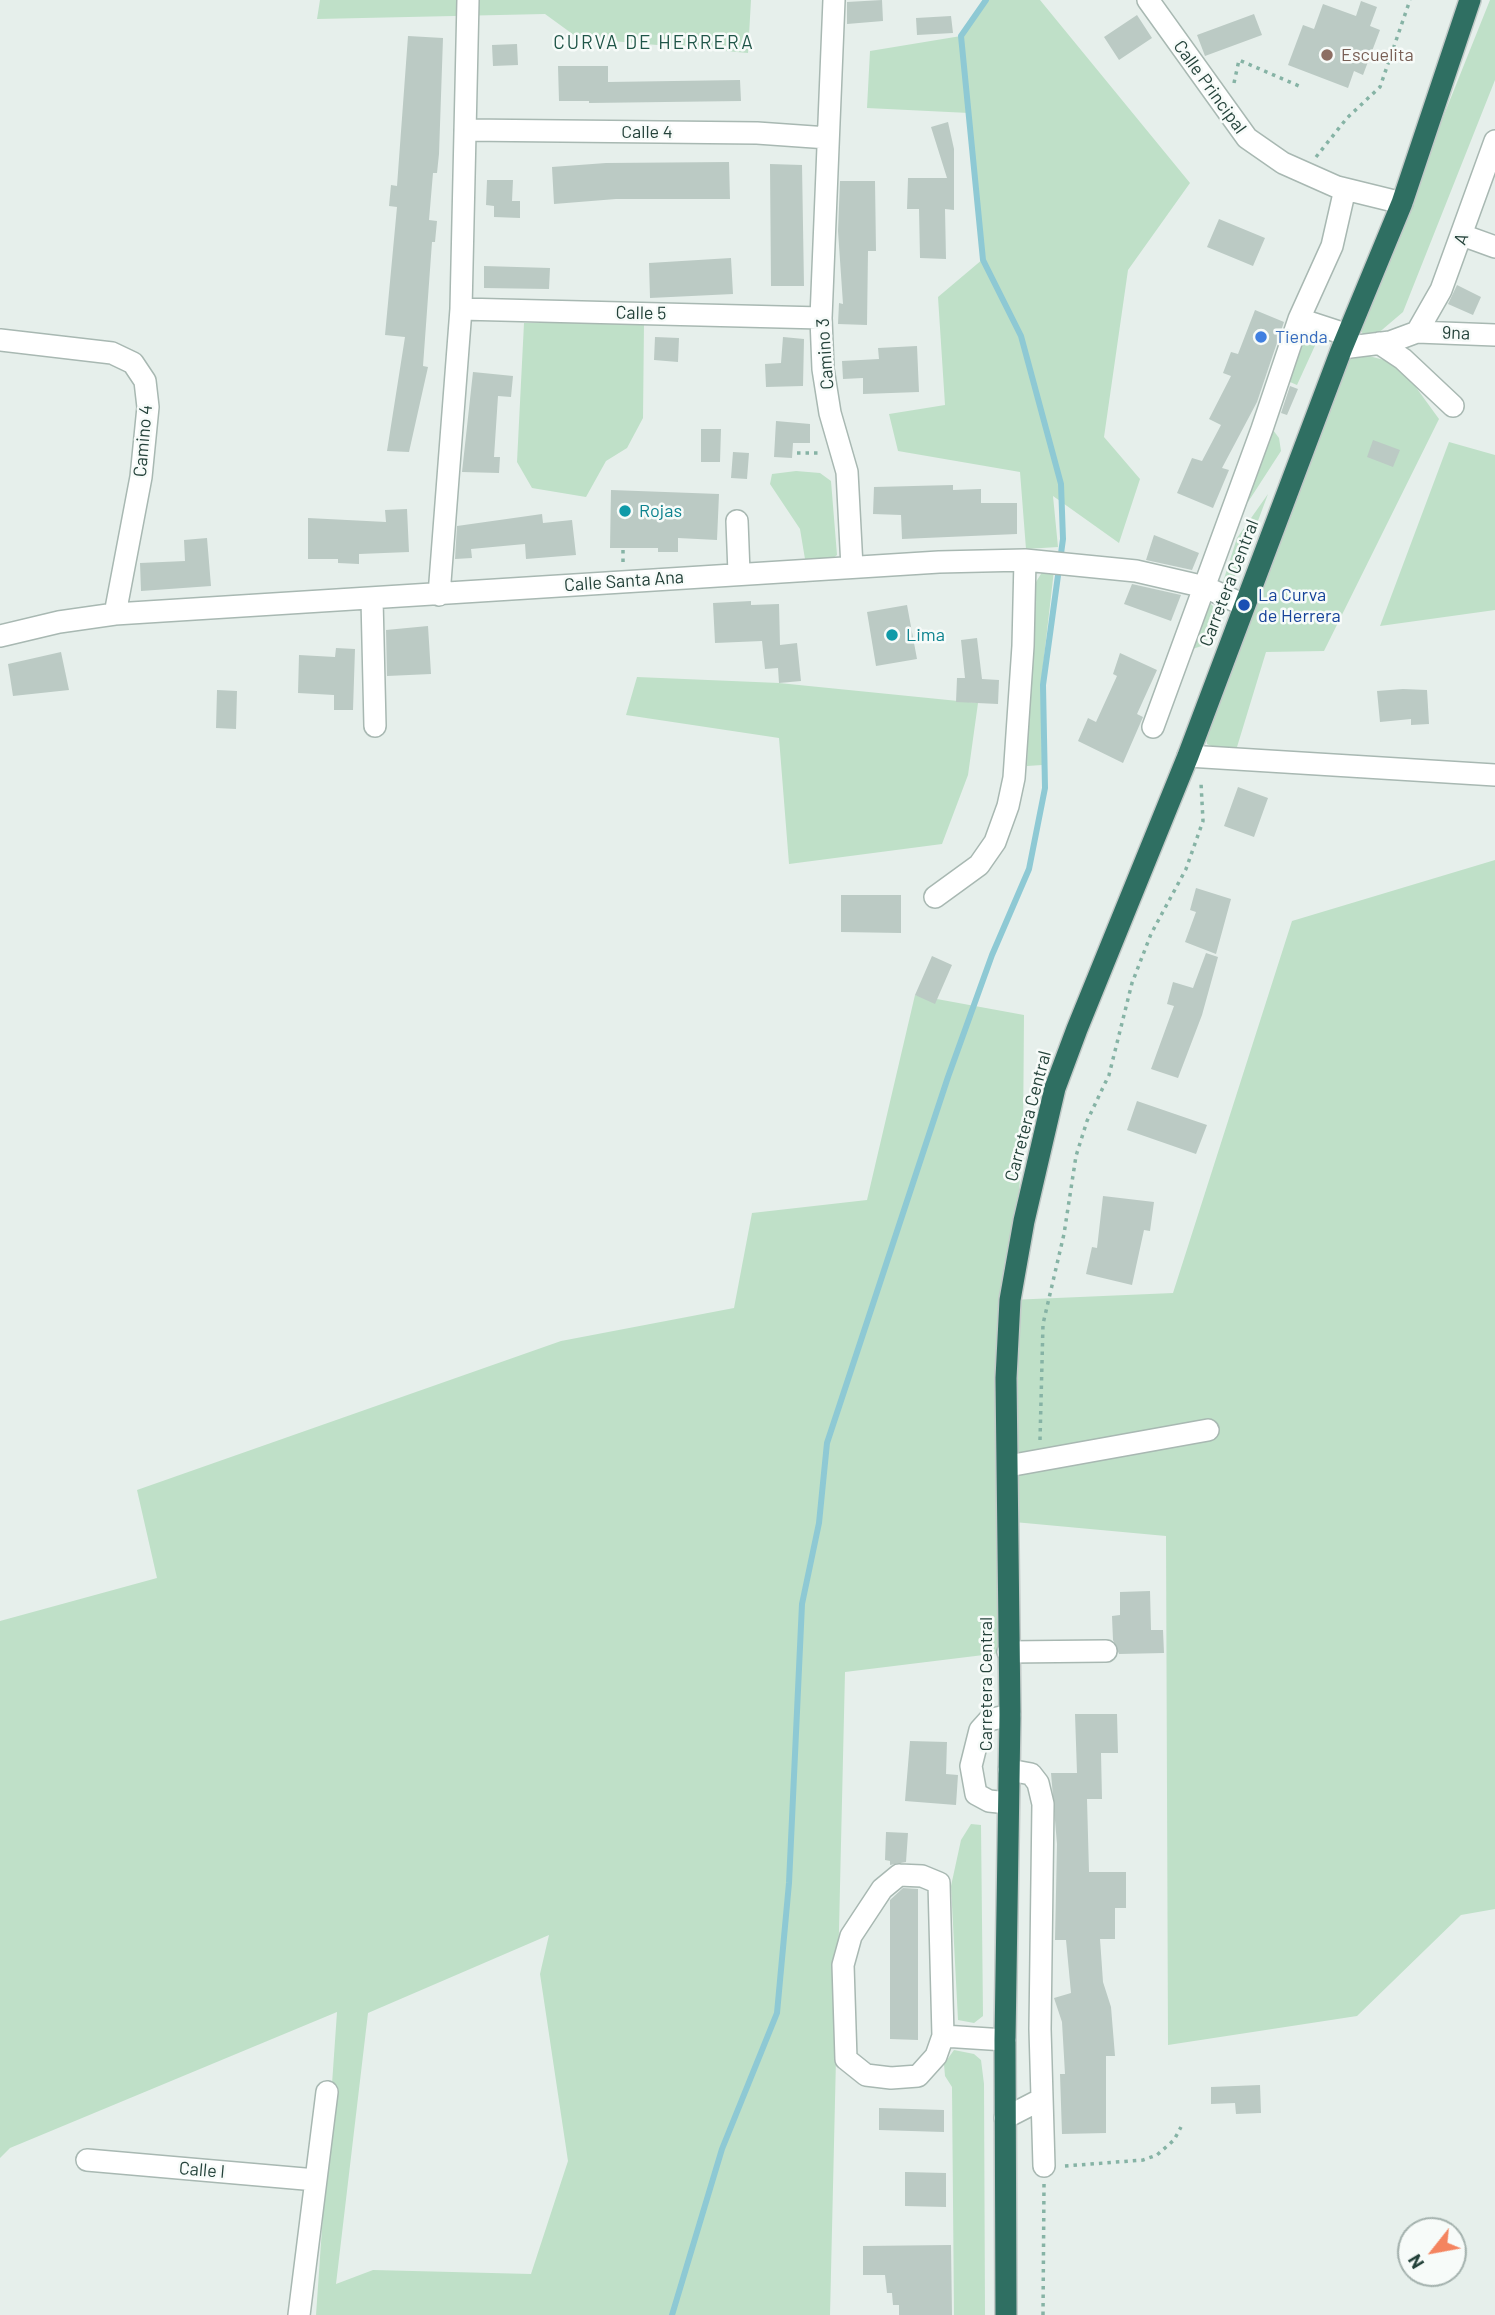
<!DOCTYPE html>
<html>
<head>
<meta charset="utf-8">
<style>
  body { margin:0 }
  #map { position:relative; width:1495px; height:2315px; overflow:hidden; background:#e6efeb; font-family:Barlow,sans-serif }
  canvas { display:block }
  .north { position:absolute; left:1397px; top:2217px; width:70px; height:70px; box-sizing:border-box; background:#f7fbf9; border:2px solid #a3b1ad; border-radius:50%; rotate:239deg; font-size:19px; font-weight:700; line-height:28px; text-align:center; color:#24423a }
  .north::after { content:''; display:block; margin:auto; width:24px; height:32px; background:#f4845f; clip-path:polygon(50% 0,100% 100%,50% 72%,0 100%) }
</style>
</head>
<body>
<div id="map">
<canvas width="1495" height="2315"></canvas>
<div class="north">N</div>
</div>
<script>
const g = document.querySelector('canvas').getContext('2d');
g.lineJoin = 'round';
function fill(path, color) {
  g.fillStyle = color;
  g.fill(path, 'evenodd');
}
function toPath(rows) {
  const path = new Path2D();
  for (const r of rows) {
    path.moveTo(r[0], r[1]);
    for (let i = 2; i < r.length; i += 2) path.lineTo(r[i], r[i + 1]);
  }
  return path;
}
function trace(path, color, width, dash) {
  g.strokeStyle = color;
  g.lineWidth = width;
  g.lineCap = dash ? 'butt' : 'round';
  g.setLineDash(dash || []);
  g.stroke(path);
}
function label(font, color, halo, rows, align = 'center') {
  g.font = font + ' Barlow,sans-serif';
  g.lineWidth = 5;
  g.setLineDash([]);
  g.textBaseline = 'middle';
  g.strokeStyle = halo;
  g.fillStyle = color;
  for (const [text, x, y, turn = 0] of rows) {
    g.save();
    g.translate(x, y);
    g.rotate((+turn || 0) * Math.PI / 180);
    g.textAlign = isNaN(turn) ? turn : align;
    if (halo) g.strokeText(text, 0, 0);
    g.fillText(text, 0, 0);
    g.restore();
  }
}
fill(toPath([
  [320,0,751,0,748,53,578,38,545,14,317,19],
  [982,0,1040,0,1190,183,1128,270,1104,437,1140,479,1119,543,1053,496,1058,547,1026,549,1020,472,898,451,889,414,945,405,938,297,983,259,969,113,867,108,870,51,961,36,985,2],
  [1490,0,1495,0,1495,80,1403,312,1376,335,1364,336,1359,327],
  [524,323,644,323,643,418,627,448,606,461,586,497,532,488,517,462],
  [1303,335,1318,339,1297,385,1283,379],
  [1369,356,1384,360,1407,375,1439,419,1324,651,1266,652,1237,747,1213,747,1207,744,1205,733,1349,359],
  [1273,430,1279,438,1281,451,1248,502,1247,489],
  [1449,442,1495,455,1495,610,1380,626],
  [796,471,820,473,831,481,837,555,832,559,809,563,805,559,800,529,770,484,772,474],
  [1268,494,1246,553,1235,576,1223,582,1237,538],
  [1044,569,1054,570,1041,684,1042,765,1027,766,1032,600,1036,582],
  [1208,601,1213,606,1210,632,1205,645,1189,650],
  [637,677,779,683,978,703,968,775,942,844,789,864,779,738,626,715],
  [1495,860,1495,1909,1461,1915,1357,2016,1168,2045,1166,1536,1014,1522,1008,1652,845,1672,830,2315,316,2315,337,2012,10,2148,0,2158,0,1621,157,1578,137,1490,561,1341,734,1308,752,1213,867,1200,915,995,1024,1015,1023,1143,1010,1300,1173,1293,1292,921],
  [549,1935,540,1974,568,2161,531,2274,373,2270,336,2284,368,2013],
  [971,1824,981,1825,983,2016,974,2023,958,2020,951,1886,961,1840],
  [954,2050,974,2054,981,2060,984,2084,985,2315,954,2315,952,2087,945,2076,944,2064]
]), '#bfe0c8');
trace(toPath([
  [672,2315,722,2149,777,2013,789,1883,802,1604,819,1523,827,1443,948,1077,992,955,1029,869,1045,788,1043,685,1063,539,1061,484,1021,336,983,260,961,36,986,0]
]), '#8ec9d4', 6);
fill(toPath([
  [882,0,883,21,847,24,847,2],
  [1361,1,1377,7,1370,26,1380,30,1363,75,1354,71,1348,88,1288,65,1303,25,1314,29,1323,4,1356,16],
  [1254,14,1262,35,1205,56,1197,35],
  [1137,15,1152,38,1119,60,1104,37],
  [951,16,953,33,917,35,916,18],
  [408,36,443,38,439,154,437,173,433,173,429,220,437,221,435,242,432,242,423,366,428,367,409,452,387,451,405,337,385,335,397,207,389,206,391,185,397,186],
  [517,44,518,65,493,66,492,45],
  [558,66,608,66,608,82,740,80,741,101,589,103,589,101,559,101],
  [948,122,954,149,954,210,945,209,946,259,920,258,919,209,907,209,908,178,947,178,931,127],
  [729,162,730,199,616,199,554,204,552,167,606,163],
  [770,164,802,165,804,286,771,286],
  [487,180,513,180,512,201,520,201,520,218,494,217,494,206,486,205],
  [840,181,875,181,876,251,868,251,867,325,838,324,839,303,843,304,838,231],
  [1219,219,1265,238,1253,266,1207,247],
  [731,258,733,294,650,298,649,263],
  [484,266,550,268,549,289,484,288],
  [1457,285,1481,297,1473,315,1448,304],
  [1255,310,1284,322,1257,402,1222,468,1229,470,1213,508,1177,493,1192,458,1202,461,1221,425,1209,419,1231,376,1223,373,1231,352,1238,354],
  [655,337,679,338,678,362,654,360],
  [783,337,804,339,803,386,766,387,765,364,781,363],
  [917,346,919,392,863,394,863,378,843,379,842,361,879,359,878,348],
  [473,372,513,376,511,397,498,396,494,457,500,457,499,473,462,472],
  [1290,386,1298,389,1287,415,1281,413],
  [776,421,810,424,810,443,793,443,792,458,774,457],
  [701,429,721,429,720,462,701,462],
  [1373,440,1400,450,1393,467,1367,457],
  [733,452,749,453,747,479,731,478],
  [953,485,953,490,981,489,981,503,1017,503,1017,534,902,539,901,515,873,514,874,487],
  [611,490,719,494,717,540,678,538,678,552,658,552,658,548,610,548],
  [407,509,409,552,359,554,359,564,338,563,338,559,308,559,308,518,386,522,385,510],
  [542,514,543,523,572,520,576,555,526,559,525,544,471,549,472,558,455,559,457,526],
  [1154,535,1199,553,1192,570,1146,560],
  [207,538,211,586,141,591,140,563,185,561,184,540],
  [1132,584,1181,595,1171,621,1124,604],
  [751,601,751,605,779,604,780,645,797,643,801,681,779,683,778,668,765,669,762,641,715,643,713,603],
  [907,605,917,659,876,666,867,612],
  [428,626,431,674,387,676,386,630],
  [977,638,982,679,999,680,998,704,956,702,957,678,965,678,961,640],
  [336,648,355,649,353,710,334,710,334,695,298,693,299,655,335,657],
  [61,652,69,690,13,696,8,664],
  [1120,653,1157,670,1137,714,1143,717,1123,763,1078,741,1088,718,1096,722,1117,676,1113,674],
  [1403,689,1427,690,1429,724,1411,725,1411,719,1380,722,1377,691],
  [217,690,237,691,236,729,216,728],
  [1238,787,1268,798,1254,837,1224,826],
  [1196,888,1231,899,1216,954,1185,942,1196,912,1190,910],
  [841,895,901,895,901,933,841,932],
  [1206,953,1218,957,1202,1015,1178,1078,1151,1069,1174,1006,1167,1004,1173,982,1193,988],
  [932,956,952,965,935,1004,915,995],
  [1137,1101,1207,1125,1196,1154,1127,1130],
  [1103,1196,1154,1202,1150,1231,1144,1230,1132,1285,1086,1274,1092,1247,1097,1248],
  [1150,1591,1151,1630,1163,1630,1164,1653,1119,1654,1113,1640,1112,1616,1120,1615,1120,1592],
  [1075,1714,1117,1714,1118,1753,1101,1753,1102,1799,1087,1799,1089,1872,1126,1872,1126,1908,1115,1908,1115,1939,1100,1939,1103,1982,1111,2007,1115,2056,1106,2056,1106,2133,1062,2134,1060,2074,1065,2074,1062,2022,1054,1998,1071,1993,1066,1940,1055,1940,1057,1844,1051,1773,1077,1773],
  [910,1741,947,1742,946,1774,958,1775,956,1805,905,1801],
  [886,1832,908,1833,906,1862,890,1865,890,1861,885,1860],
  [903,1888,918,1889,918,2040,890,2039,890,1900],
  [1260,2085,1261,2113,1236,2114,1235,2103,1211,2104,1211,2087],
  [879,2108,944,2110,944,2132,879,2130],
  [905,2172,946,2173,946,2207,905,2206],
  [951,2245,952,2315,899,2315,899,2305,893,2305,892,2293,887,2293,885,2275,863,2275,863,2246]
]), '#bbcac4');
const minor = toPath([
  [834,0,821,318,823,369,830,413,847,472,852,567],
  [1148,0,1247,138,1283,163,1337,187,1402,203],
  [465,130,757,133,828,138],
  [1462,235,1495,247],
  [461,309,821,318],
  [1299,319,1348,335],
  [1417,332,1441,290,1495,141],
  [0,340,112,353,133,363,145,381,148,407,141,477,115,614],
  [1379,343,1403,359,1453,406],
  [1342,348,1390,342,1417,332,1495,335],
  [737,521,739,573],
  [439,595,461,309,468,0],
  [372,599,375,726],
  [0,636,59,622,115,614,939,562,1025,560,1136,571,1205,587,1244,605],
  [1153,727,1262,429,1299,319,1332,246,1345,189],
  [1188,756,1495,775],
  [935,897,979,865,995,842,1008,806,1014,778,1023,646,1025,560],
  [1008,1466,1208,1430],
  [1008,1652,1106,1651],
  [1009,1770,1031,1774,1038,1783,1043,1804,1040,2029,1044,2166],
  [1008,1803,989,1801,976,1794,971,1766,980,1730,989,1720,1010,1715],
  [899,1875,922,1876,939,1883,943,2036,936,2056,918,2076,891,2078,866,2075,846,2059,843,1965,851,1936,882,1889,899,1875],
  [943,2036,1005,2040],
  [1005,2118,1042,2099],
  [87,2160,316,2180],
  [299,2315,327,2092]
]);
const highway = toPath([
  [1006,2315,1005,2040,1010,1715,1006,1378,1010,1300,1024,1221,1055,1088,1077,1029,1188,756,1342,348,1402,203,1470,0]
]);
trace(minor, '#a8b8b2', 24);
trace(highway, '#c2cac8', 24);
trace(toPath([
  [1234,83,1239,60,1299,86],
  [1316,157,1347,118,1380,87,1410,0],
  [797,453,819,453],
  [623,562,623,548],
  [1040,1440,1043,1324,1064,1234,1076,1156,1087,1121,1109,1075,1132,983,1151,934,1186,869,1203,821,1201,783],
  [1065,2166,1143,2160,1157,2155,1174,2140,1181,2127],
  [1043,2315,1044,2184]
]), '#86b3a5', 3.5, [3.5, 5]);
trace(minor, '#fff', 21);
trace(highway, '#2f6f62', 21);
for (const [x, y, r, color] of [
  [1327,55,7,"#8d6e63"],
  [1261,337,7,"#3f7fe0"],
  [625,511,7,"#0f9aa8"],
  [1244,605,7,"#1a4fb4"],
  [892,635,7,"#0f9aa8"]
]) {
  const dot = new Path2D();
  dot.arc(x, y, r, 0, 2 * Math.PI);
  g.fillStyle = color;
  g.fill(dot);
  trace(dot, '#f7fbf9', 2.5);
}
label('18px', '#785e54', '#f7fbf9', [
  ["Escuelita",1341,55]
], 'left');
label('18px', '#24423a', '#f7fbf9', [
  ["Calle Principal",1210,87,54],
  ["Calle 4",647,132],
  ["A",1461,239,-69],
  ["Calle 5",641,313,1],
  ["9na",1456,333,2],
  ["Camino 3",825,354,-94],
  ["Camino 4",143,441,-85],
  ["Calle Santa Ana",624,581,-4],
  ["Carretera Central",1229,583,-69],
  ["Carretera Central",1028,1116,-75],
  ["Carretera Central",986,1684,-90],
  ["Calle I",202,2170,5]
]);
label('18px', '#366cbe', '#f7fbf9', [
  ["Tienda",1275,337]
], 'left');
label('18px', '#0d838f', '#f7fbf9', [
  ["Rojas",639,511],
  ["Lima",906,635]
], 'left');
label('18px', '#164399', '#f7fbf9', [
  ["La Curva",1258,595],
  ["de Herrera",1258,616]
], 'left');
g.letterSpacing = '2px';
label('19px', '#1f5548', '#f7fbf9', [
  ["CURVA DE HERRERA",654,43]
]);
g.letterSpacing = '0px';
</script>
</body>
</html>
